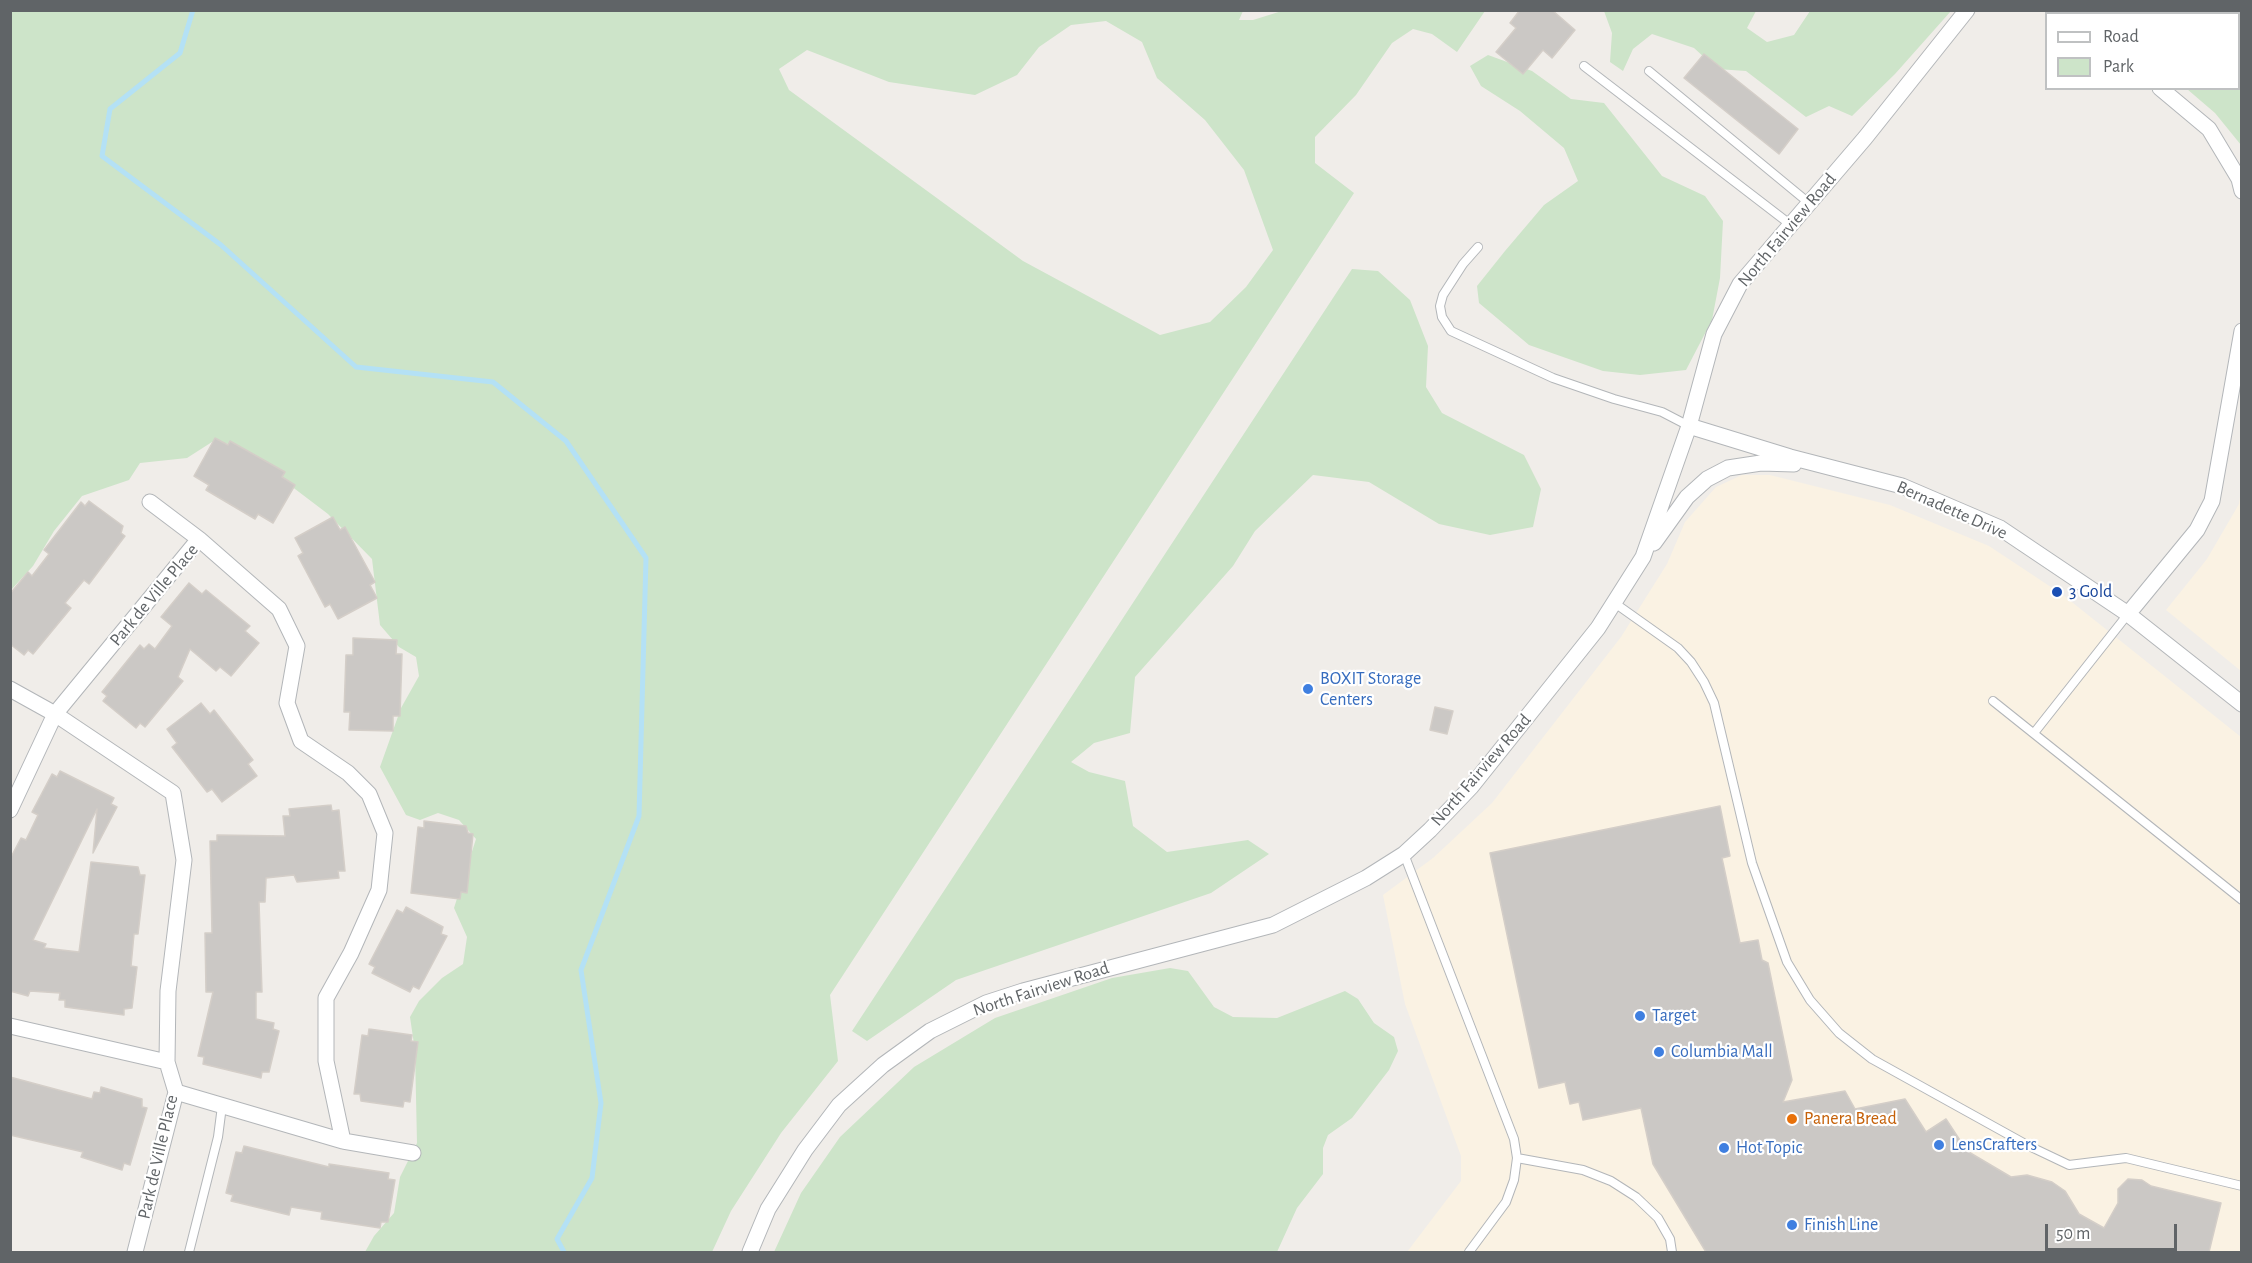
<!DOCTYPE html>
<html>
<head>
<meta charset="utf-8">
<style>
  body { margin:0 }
  #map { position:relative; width:2252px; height:1263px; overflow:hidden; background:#f0ede9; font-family:"Alegreya Sans",sans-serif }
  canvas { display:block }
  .frame { position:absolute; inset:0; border:12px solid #606467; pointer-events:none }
  .legend { position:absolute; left:2045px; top:12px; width:195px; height:78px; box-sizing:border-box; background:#fff; border:2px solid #bfc1c2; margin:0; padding:8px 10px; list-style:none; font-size:18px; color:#606467 }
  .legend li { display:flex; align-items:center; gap:12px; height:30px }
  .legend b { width:30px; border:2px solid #bfc1c2 }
  .scale { position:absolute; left:2045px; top:1224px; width:132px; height:27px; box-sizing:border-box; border:3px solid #606467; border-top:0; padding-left:8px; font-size:18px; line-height:21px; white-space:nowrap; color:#606467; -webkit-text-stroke:4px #fff; paint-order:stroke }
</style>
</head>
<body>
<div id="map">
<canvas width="2252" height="1263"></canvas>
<div class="frame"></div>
<ul class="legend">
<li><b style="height:8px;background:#fff"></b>Road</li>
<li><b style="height:16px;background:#cde4c9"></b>Park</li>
</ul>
<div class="scale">50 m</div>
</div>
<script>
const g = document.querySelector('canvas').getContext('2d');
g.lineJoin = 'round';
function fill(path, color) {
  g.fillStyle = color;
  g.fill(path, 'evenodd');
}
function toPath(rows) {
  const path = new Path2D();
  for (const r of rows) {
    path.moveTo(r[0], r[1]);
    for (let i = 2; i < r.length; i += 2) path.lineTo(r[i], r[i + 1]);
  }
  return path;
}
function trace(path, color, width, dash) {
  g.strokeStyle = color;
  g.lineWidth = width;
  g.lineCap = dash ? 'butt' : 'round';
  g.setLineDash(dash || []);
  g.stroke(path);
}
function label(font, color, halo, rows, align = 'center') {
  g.font = font + ' "Alegreya Sans",sans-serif';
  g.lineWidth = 4.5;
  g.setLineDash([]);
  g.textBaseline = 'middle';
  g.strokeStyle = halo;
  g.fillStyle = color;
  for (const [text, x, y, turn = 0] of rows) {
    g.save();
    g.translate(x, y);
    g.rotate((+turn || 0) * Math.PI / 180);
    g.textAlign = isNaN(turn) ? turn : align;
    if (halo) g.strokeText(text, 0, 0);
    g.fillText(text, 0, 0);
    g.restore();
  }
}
fill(toPath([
  [1742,475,1770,475,1890,505,1989,546,2063,595,2241,737,2241,1252,1407,1252,1461,1181,1461,1156,1405,1004,1383,895,1433,858,1492,803,1621,637,1667,564,1685,522,1716,487],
  [2241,490,2241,671,2166,610,2207,559,2239,504]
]), '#faf2e3');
fill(toPath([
  [1285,10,1485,11,1457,52,1432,34,1413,29,1392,43,1356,95,1315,137,1315,163,1354,193,830,995,838,1061,781,1133,731,1211,712,1252,365,1252,374,1236,394,1213,400,1177,417,1143,415,1051,410,1017,419,1001,442,978,463,964,467,937,454,908,476,839,459,820,438,813,420,820,406,815,380,767,401,708,419,676,416,657,399,647,380,625,372,559,328,514,237,445,212,442,187,458,140,463,129,480,82,496,54,531,33,566,11,590,11,11,1243,11,1239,20,1253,20],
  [1106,21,1142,42,1157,78,1205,120,1244,170,1273,250,1246,287,1210,322,1160,335,1023,261,789,90,779,69,807,50,889,82,975,95,1017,75,1039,47,1071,25],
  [1604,11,1756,11,1747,28,1767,42,1794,35,1810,11,1951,11,1895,74,1852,116,1829,106,1806,117,1746,71,1717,69,1694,48,1652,34,1633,49,1623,71,1610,62,1612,33],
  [2159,11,2241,11,2241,145,2215,113,2187,89,2238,88,2238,14,2160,14],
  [1488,55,1532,71,1571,99,1604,103,1662,176,1705,196,1723,221,1720,278,1712,320,1686,370,1640,375,1603,371,1529,345,1479,303,1477,286,1505,251,1544,205,1578,181,1564,148,1520,111,1481,86,1470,66],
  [1352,269,1378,271,1410,300,1428,346,1426,387,1442,413,1524,455,1541,489,1533,527,1490,535,1439,524,1369,482,1313,475,1255,531,1233,566,1135,677,1130,733,1094,743,1071,762,1089,772,1125,781,1133,826,1167,852,1248,840,1269,854,1211,893,956,980,867,1041,852,1031],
  [1170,968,1188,971,1214,1007,1233,1017,1277,1018,1345,991,1358,999,1374,1023,1394,1037,1398,1051,1389,1070,1352,1118,1328,1135,1323,1148,1323,1174,1297,1208,1277,1252,774,1252,801,1193,840,1137,914,1067,995,1018,1112,978]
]), '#cde4c9');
trace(toPath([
  [193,10,180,53,110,109,102,156,221,245,356,367,493,382,566,441,646,558,639,816,581,970,601,1103,592,1178,557,1239,564,1252]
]), '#b4e1f5', 5);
const building = toPath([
  [1520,10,1552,10,1575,30,1552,58,1543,50,1523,74,1496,52,1516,28,1510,23,1520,10],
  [1704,54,1798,129,1779,154,1684,78,1704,54],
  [215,438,228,445,230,441,285,472,282,477,295,485,273,523,258,514,255,519,206,490,209,485,194,476,215,438],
  [89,501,123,526,121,533,125,536,89,584,84,580,65,603,71,608,33,654,28,650,24,655,10,644,10,594,28,572,32,576,49,554,44,550,81,502,85,506,89,501],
  [333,517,340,530,345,527,375,582,370,585,377,598,338,619,330,604,325,607,298,556,303,553,295,538,333,517],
  [189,583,202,594,206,590,250,626,245,631,259,643,231,676,220,667,216,671,190,649,178,677,183,681,145,727,140,723,136,728,103,701,107,696,102,692,140,645,144,649,149,644,155,649,172,626,161,617,189,583],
  [353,638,397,640,396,654,402,654,400,716,393,716,393,731,349,730,350,712,344,712,346,655,353,655,353,638],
  [201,703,210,714,214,710,253,760,248,764,257,776,222,802,212,789,207,792,172,747,177,743,167,729,201,703],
  [1435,707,1453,711,1447,734,1430,730,1435,707],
  [60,771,114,798,111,804,117,807,93,853,97,809,33,940,46,944,44,948,79,952,91,862,138,867,140,875,145,875,138,934,134,934,131,966,137,967,132,1008,124,1009,124,1015,65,1007,65,1000,59,1000,60,993,30,991,28,996,10,991,10,859,21,838,26,840,38,815,32,812,52,774,57,777,60,771],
  [331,805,332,811,339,810,345,871,338,871,339,878,297,882,294,875,266,878,265,902,259,902,262,992,256,992,256,1019,274,1023,273,1029,279,1031,269,1072,262,1072,261,1078,203,1064,204,1057,198,1056,213,992,206,992,205,933,212,933,210,841,217,841,217,835,285,836,283,816,290,816,289,809,331,805],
  [1720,806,1730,856,1722,858,1740,943,1758,940,1762,960,1768,963,1792,1080,1783,1102,1845,1091,1855,1109,1905,1099,1926,1132,1946,1119,1967,1151,2011,1177,2027,1175,2052,1182,2065,1191,2079,1214,2104,1228,2118,1203,2118,1189,2128,1179,2142,1180,2151,1186,2221,1203,2209,1252,1706,1252,1653,1164,1641,1108,1583,1120,1579,1102,1570,1104,1565,1082,1539,1088,1490,853,1720,806],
  [424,821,466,826,468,833,473,834,467,893,461,892,460,899,411,893,418,827,424,828,424,821],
  [406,907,443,927,441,934,447,936,419,989,413,986,410,992,372,973,375,967,369,964,397,910,403,913,406,907],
  [369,1029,412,1035,411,1041,418,1042,410,1102,404,1101,403,1107,361,1101,360,1094,354,1094,362,1035,368,1036,369,1029],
  [10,1077,92,1099,94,1092,100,1093,101,1087,142,1099,142,1107,147,1108,130,1165,124,1163,122,1170,81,1157,83,1152,10,1135,10,1077],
  [244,1146,329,1167,329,1164,389,1173,388,1179,395,1180,388,1222,381,1222,380,1228,321,1219,322,1212,291,1207,289,1215,231,1201,233,1195,226,1193,236,1152,242,1153,244,1146]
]);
fill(building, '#cbc8c5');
trace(building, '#d4cec8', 1.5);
const lane = toPath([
  [1584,66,1791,225],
  [1649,71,1809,203],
  [1478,247,1463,264,1443,295,1440,306,1442,317,1451,331,1553,378,1614,399,1662,412,1689,426],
  [1616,604,1678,648,1691,662,1704,682,1714,703,1752,863,1787,962,1810,1000,1839,1033,1872,1059,2029,1146,2069,1165,2126,1158,2242,1186],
  [1993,701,2242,900],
  [2034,733,2128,614],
  [1404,854,1514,1139,1517,1158,1514,1180,1506,1202,1469,1252],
  [1517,1158,1583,1170,1611,1181,1636,1197,1658,1218,1670,1239,1672,1252],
  [189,1252,218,1137,222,1106]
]);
const street = toPath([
  [2065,10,2069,14],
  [2160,88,2209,129,2239,179,2242,191],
  [1689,426,1790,457,1902,486,2000,528,2128,614,2242,704],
  [150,502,199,539,279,609,297,646,287,703,301,741,348,773,369,794,385,833,379,890,351,953,326,998,326,1061,343,1141],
  [1654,543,1687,497,1707,479,1728,468,1761,463,1794,464],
  [2128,614,2197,530,2212,501,2242,331],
  [10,689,55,714,173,793,184,860,168,991,167,1062],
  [10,810,55,714,199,539],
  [10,1026,167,1062,176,1092,135,1252],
  [176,1092,343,1141,413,1153],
  [750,1252,768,1209,805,1150,839,1105,883,1065,930,1031,986,1003,1023,991,1273,925,1366,878,1404,854,1430,830,1471,787,1598,628,1643,557,1689,426,1714,334,1740,284,1865,138,1967,10]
]);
trace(lane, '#b3b6b9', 10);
trace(street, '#b3b6b9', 17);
trace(lane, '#fff', 8);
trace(street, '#fff', 15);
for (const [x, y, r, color] of [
  [2057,592,6,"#1a4fb4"],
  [1308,689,6,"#3f7fe0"],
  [1640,1016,6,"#3f7fe0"],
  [1659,1052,6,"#3f7fe0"],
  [1792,1119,6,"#e8710a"],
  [1939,1145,6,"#3f7fe0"],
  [1724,1148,6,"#3f7fe0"],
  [1792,1225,6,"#3f7fe0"]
]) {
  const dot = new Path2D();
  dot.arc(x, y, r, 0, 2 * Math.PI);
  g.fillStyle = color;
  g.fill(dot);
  trace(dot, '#fff', 2);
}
label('18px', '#606467', '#fff', [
  ["North Fairview Road",1787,230,-50],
  ["Bernadette Drive",1952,510,24],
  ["Park de Ville Place",154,595,-50],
  ["North Fairview Road",1481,770,-49],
  ["North Fairview Road",1041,989,-18],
  ["Park de Ville Place",158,1157,-77]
]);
label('18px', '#164399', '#fff', [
  ["3 Gold",2069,592]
], 'left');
label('18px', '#366cbe', '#fff', [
  ["BOXIT Storage",1320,679],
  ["Centers",1320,700],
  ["Target",1652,1016],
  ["Columbia Mall",1671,1052],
  ["LensCrafters",1951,1145],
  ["Hot Topic",1736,1148],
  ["Finish Line",1804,1225]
], 'left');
label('18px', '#c56008', '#fff', [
  ["Panera Bread",1804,1119]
], 'left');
</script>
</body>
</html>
